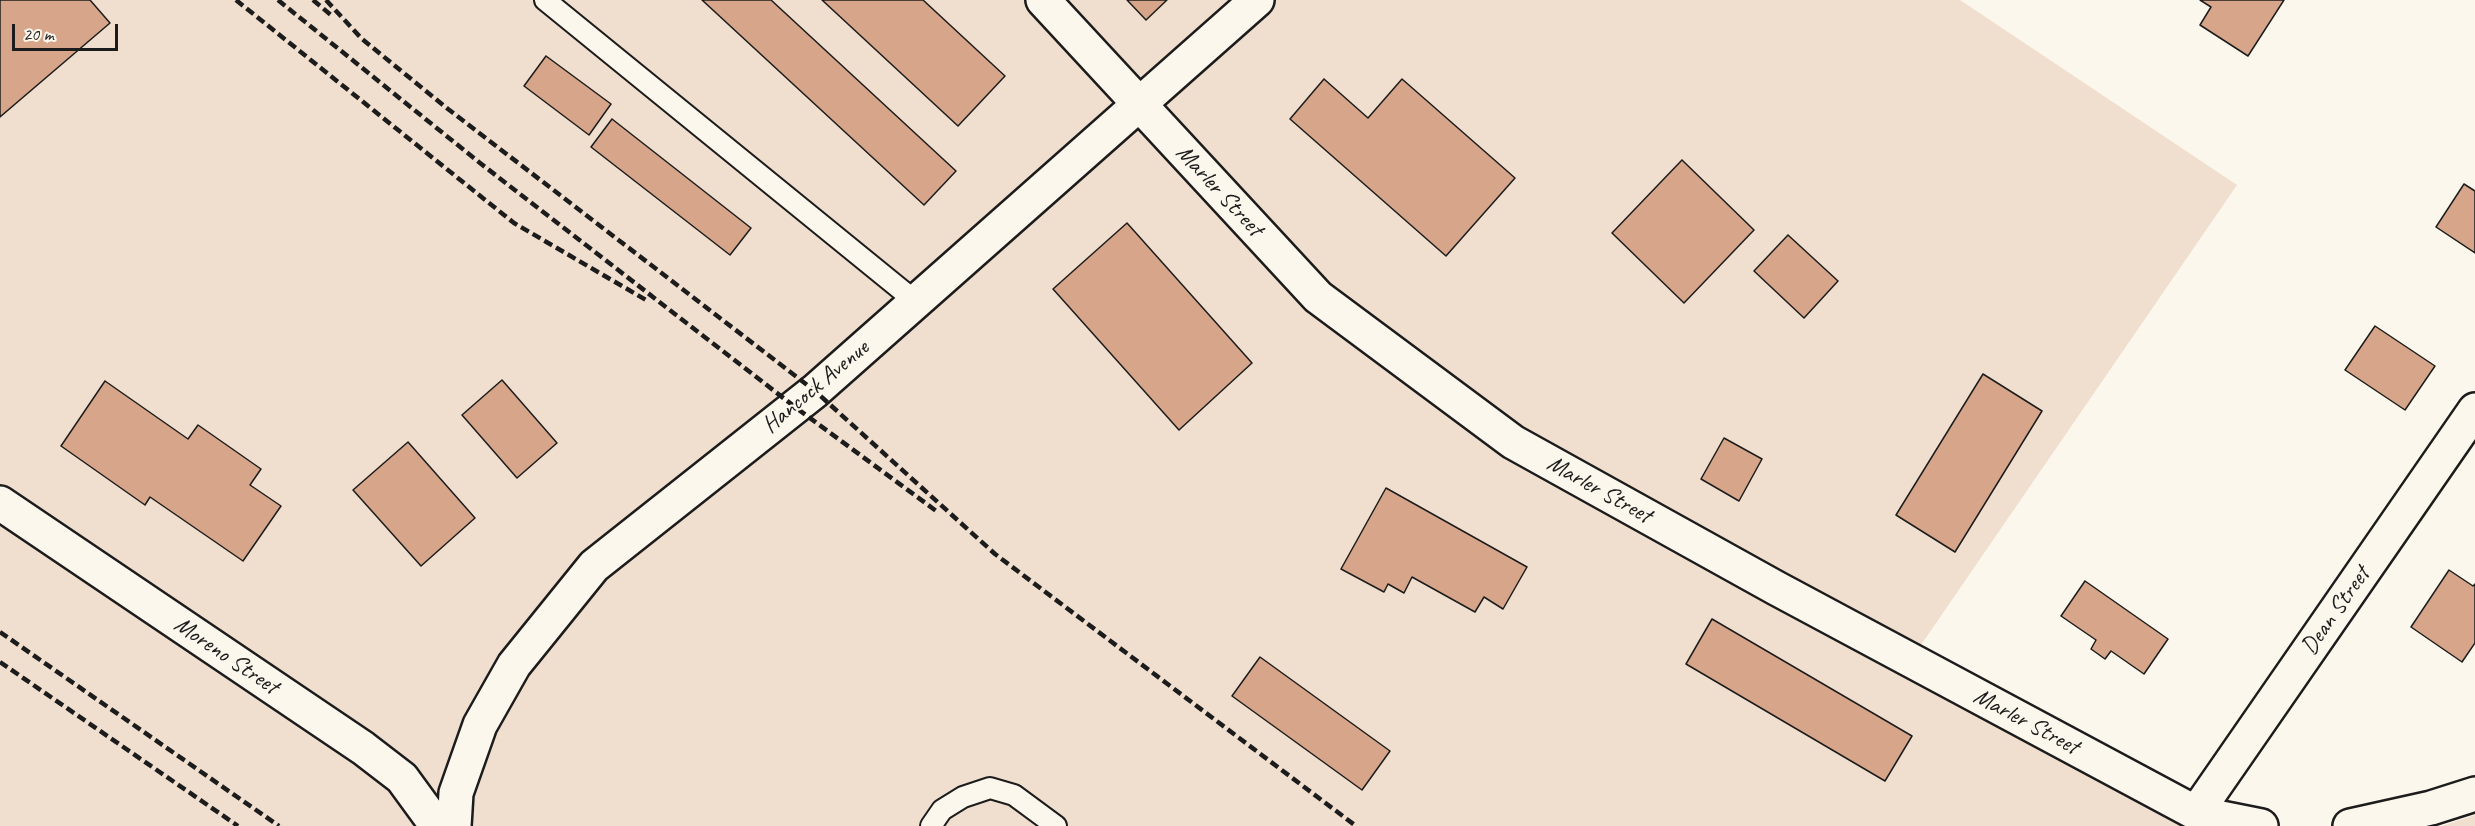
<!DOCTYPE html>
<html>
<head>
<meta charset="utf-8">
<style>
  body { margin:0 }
  #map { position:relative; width:2475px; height:826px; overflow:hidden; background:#fbf7ec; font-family:Caveat,sans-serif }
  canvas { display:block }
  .scale { position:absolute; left:12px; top:24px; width:106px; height:27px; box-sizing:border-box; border:3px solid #1c1c1c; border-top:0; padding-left:8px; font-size:18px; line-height:21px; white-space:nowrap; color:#1c1c1c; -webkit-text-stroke:4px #fbf7ec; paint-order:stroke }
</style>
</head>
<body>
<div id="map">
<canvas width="2475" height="826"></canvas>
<div class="scale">20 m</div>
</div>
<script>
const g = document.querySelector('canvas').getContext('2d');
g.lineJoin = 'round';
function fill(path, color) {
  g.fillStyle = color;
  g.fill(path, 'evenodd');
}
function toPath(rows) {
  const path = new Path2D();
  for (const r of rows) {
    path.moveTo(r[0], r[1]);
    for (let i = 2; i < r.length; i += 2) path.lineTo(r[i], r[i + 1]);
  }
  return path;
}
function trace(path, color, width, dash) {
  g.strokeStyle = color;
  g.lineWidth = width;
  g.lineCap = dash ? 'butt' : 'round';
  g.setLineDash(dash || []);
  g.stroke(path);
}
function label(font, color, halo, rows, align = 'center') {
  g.font = font + ' Caveat,sans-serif';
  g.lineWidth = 4.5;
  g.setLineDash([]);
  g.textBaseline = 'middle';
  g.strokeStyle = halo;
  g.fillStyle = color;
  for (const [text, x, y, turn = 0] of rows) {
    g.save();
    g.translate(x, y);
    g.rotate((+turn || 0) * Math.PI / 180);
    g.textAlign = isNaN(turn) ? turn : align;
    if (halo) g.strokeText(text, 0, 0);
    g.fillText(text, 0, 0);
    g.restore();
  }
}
fill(toPath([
  [0,0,1960,0,2237,185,1912,658,2182,826,0,826],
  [2475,815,2475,826,2442,826]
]), '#f0dfcf');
const building = toPath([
  [0,0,90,0,110,23,0,117,0,0],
  [702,0,771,0,956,171,924,205,702,0],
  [822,0,923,0,1005,76,958,126,822,0],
  [1127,0,1167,0,1146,20,1127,0],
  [2200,0,2284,0,2248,56,2200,25,2211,7,2200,0],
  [546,56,611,104,589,135,524,86,546,56],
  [1324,79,1368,118,1402,79,1515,178,1446,256,1290,119,1324,79],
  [612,119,751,228,730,255,591,147,612,119],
  [1682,160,1754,230,1684,303,1612,233,1682,160],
  [2464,184,2475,191,2475,253,2436,227,2464,184],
  [1127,223,1252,363,1179,430,1053,289,1127,223],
  [1788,235,1838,281,1804,318,1754,271,1788,235],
  [2375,326,2435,366,2405,410,2345,370,2375,326],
  [1983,374,2042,411,1955,552,1896,515,1983,374],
  [502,380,557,443,517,478,462,415,502,380],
  [105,381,188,439,198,425,261,469,250,485,281,506,243,561,150,497,145,505,61,446,105,381],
  [1724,438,1762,459,1739,501,1701,479,1724,438],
  [408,442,475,518,421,566,353,490,408,442],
  [1386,488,1527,567,1503,609,1484,597,1475,612,1412,577,1404,593,1388,584,1384,592,1341,569,1386,488],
  [2449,570,2473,586,2475,584,2475,643,2462,662,2411,627,2449,570],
  [2085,581,2168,639,2144,674,2111,651,2105,659,2091,649,2096,640,2061,616,2085,581],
  [1712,619,1912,736,1885,781,1686,664,1712,619],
  [1260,657,1390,751,1362,790,1232,696,1260,657]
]);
fill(building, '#d7a68a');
trace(building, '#1c1c1c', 1.5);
const service = toPath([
  [545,0,915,301],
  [931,826,942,810,963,797,990,788,1014,795,1056,826]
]);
const minor = toPath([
  [1043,0,1318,297,1513,442,1776,588,2196,813,2261,826],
  [0,503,363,748,402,778,437,826],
  [2196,813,2475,410],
  [454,826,456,793,480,725,514,665,594,566,815,391,1257,0],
  [2350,826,2431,808,2475,794]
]);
trace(service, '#1c1c1c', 24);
trace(minor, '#1c1c1c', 38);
trace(service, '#fbf7ec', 20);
trace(minor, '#fbf7ec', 33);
trace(toPath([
  [236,0,514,223,646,300],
  [278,0,480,163,795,407,939,513],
  [313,0,331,15],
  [326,0,362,39,448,109,815,391,995,554,1356,826],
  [0,632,279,826],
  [0,662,238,826]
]), '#1c1c1c', 4.5, [9, 4.5]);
label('24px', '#1c1c1c', '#fbf7ec', [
  ["Marler Street",1219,191,47],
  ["Hancock Avenue",816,387,-40],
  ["Marler Street",1599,490,29],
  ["Dean Street",2336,611,-55],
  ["Moreno Street",226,656,34],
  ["Marler Street",2026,722,28]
]);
</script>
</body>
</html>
